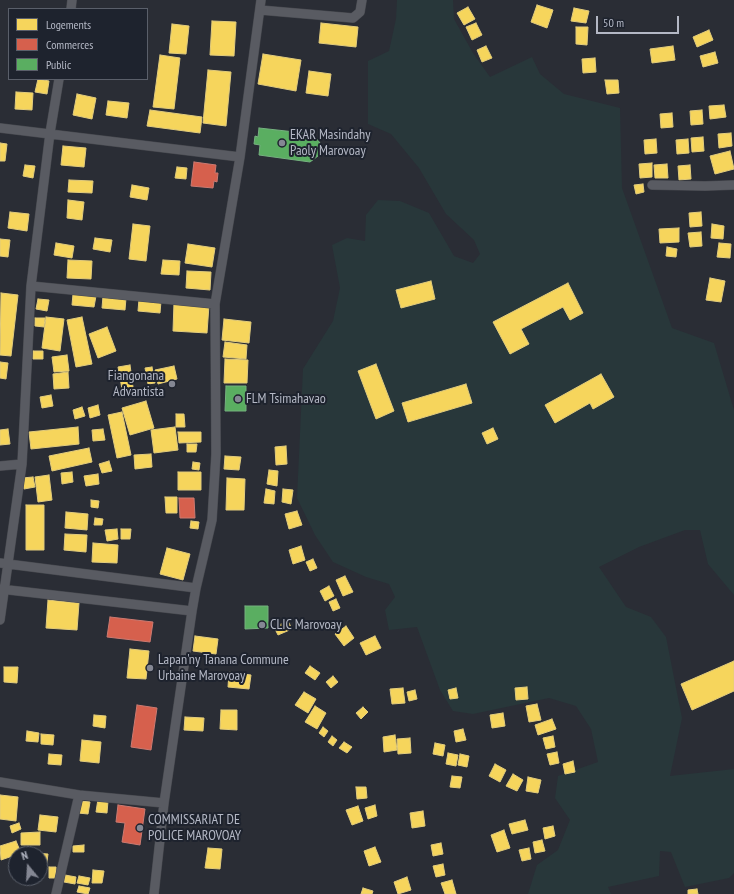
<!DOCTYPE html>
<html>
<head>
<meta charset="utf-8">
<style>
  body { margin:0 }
  #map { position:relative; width:734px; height:894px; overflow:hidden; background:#2a2d35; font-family:"PT Sans Narrow",sans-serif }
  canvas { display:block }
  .legend { position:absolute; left:8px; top:8px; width:140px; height:72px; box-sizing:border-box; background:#1e232e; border:1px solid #5a5f6a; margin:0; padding:5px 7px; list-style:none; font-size:12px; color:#b4b8c5 }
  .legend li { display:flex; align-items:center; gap:8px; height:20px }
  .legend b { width:20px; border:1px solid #5a5f6a }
  .north { position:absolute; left:8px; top:846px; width:40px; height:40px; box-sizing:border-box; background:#1e232e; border:1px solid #5a5f6a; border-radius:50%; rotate:342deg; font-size:11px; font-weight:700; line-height:16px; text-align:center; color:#b4b8c5 }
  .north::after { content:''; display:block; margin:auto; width:14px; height:18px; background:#848793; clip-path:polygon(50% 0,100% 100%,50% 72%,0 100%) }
  .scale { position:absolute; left:596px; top:16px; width:83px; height:18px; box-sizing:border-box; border:2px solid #b4b8c5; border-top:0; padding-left:5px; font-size:12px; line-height:14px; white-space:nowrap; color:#b4b8c5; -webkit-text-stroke:3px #1e232e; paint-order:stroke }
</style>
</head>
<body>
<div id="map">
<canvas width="734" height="894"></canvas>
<ul class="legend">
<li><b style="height:11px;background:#f6d55c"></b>Logements</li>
<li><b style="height:11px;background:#d6604d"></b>Commerces</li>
<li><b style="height:11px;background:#5aae61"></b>Public</li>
</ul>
<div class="north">N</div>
<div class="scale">50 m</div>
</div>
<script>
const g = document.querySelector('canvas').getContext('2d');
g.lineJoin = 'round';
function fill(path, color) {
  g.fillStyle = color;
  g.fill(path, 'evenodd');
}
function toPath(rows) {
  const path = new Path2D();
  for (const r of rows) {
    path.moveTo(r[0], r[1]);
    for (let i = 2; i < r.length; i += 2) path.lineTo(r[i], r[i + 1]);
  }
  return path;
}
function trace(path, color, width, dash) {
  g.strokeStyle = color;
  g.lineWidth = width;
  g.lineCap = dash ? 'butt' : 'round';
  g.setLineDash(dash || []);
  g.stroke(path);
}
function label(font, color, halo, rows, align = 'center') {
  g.font = font + ' "PT Sans Narrow",sans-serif';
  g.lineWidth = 4;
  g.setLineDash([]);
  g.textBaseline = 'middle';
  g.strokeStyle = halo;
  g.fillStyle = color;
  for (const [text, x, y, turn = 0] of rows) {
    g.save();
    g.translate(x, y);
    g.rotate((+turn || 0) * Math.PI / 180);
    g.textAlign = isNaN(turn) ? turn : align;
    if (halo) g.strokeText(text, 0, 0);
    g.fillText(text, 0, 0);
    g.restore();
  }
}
fill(toPath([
  [397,0,453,0,454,19,473,53,490,77,532,57,540,74,564,94,620,108,622,188,672,328,714,343,734,410,734,595,708,564,700,530,685,530,639,547,599,567,626,607,651,617,666,637,682,718,670,776,734,769,734,873,729,878,685,887,671,852,660,851,659,876,608,887,611,894,528,894,537,865,558,850,570,820,555,798,558,776,598,762,591,729,576,706,549,698,473,714,453,711,440,690,417,627,389,630,385,610,395,597,389,584,366,577,333,562,315,535,297,498,303,369,333,321,340,288,332,245,347,238,365,241,366,215,378,200,400,201,429,213,454,256,473,263,480,254,474,240,446,214,419,168,391,134,368,124,368,61,389,51,396,19]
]), '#28373a');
const homes = toPath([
  [537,5,553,10,547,28,531,22,537,5],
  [468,7,475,19,464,25,457,13,468,7],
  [574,8,589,11,586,23,571,21,574,8],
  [212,21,236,22,234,56,210,55,212,21],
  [321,23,358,27,356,47,319,43,321,23],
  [476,23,482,35,472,40,466,27,476,23],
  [172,24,189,26,186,54,169,53,172,24],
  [576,27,588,27,587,45,576,44,576,27],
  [709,30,713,40,697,47,693,37,709,30],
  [486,46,492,58,482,62,477,50,486,46],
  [673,46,675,60,652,63,650,49,673,46],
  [715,52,718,63,703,67,700,56,715,52],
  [263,54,301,60,296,91,258,84,263,54],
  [160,55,180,58,174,109,153,107,160,55],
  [595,58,596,72,583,73,582,59,595,58],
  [208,70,231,72,226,126,203,123,208,70],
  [309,71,331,74,328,96,306,93,309,71],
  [38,79,49,81,47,94,35,92,38,79],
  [605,80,618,80,619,93,607,94,605,80],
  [16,92,33,93,32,110,15,109,16,92],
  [77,94,96,98,92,119,73,115,77,94],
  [108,101,129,103,127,118,106,115,108,101],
  [724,105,726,117,710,119,709,106,724,105],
  [150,110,202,117,200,133,147,126,150,110],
  [702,110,703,124,691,125,690,111,702,110],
  [672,113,673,127,661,128,660,114,672,113],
  [731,133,732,146,719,148,718,134,731,133],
  [703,137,704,151,692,152,691,138,703,137],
  [656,139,657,153,645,154,644,140,656,139],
  [688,139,689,153,677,154,676,140,688,139],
  [0,143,7,144,5,161,0,161,0,143],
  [63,146,86,148,84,167,61,165,63,146],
  [730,151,734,169,715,174,710,156,730,151],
  [652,163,652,177,640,178,639,164,652,163],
  [667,164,668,178,655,178,654,165,667,164],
  [25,165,35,166,33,178,23,176,25,165],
  [690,165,691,179,679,180,678,166,690,165],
  [177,167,187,168,186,179,175,178,177,167],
  [69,180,93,181,92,193,68,192,69,180],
  [643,184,644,192,636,194,634,185,643,184],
  [132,185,149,188,147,200,130,197,132,185],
  [68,200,84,202,82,220,67,218,68,200],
  [10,212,29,214,27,231,8,228,10,212],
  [701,212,702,226,690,227,689,213,701,212],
  [133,224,150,226,146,261,129,259,133,224],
  [712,224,724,226,723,239,711,238,712,224],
  [679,228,679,242,660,243,659,229,679,228],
  [701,232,702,246,690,247,688,233,701,232],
  [95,238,112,240,110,252,93,249,95,238],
  [0,239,10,240,8,257,0,256,0,239],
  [56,243,74,246,72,258,54,255,56,243],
  [719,243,731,244,730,258,717,257,719,243],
  [188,244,215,248,212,267,185,263,188,244],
  [667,247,677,249,676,257,666,256,667,247],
  [68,260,92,261,91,279,67,278,68,260],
  [163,260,180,261,179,275,161,274,163,260],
  [187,271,211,272,210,290,186,288,187,271],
  [710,278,725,281,721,302,706,300,710,278],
  [431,281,435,299,401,308,396,290,431,281],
  [568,283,583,313,570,320,563,307,521,329,529,344,510,354,493,322,568,283],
  [1,293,18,295,11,356,0,355,1,293],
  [73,294,96,296,94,307,72,305,73,294],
  [103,296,126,298,125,310,102,308,103,296],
  [38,299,49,300,47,311,36,309,38,299],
  [139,299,161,301,160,313,138,311,139,299],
  [174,303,209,305,207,333,173,331,174,303],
  [46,317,64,319,60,351,42,348,46,317],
  [82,317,92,364,76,367,67,320,82,317],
  [35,318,45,318,44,327,35,326,35,318],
  [224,319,251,322,249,343,222,340,224,319],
  [107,327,116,351,98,358,89,334,107,327],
  [225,342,247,345,246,359,223,357,225,342],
  [33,351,43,351,43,359,33,359,33,351],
  [67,355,69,371,54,372,52,357,67,355],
  [225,359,248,360,247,383,224,383,225,359],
  [0,362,8,363,6,379,0,378,0,362],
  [376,364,394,411,376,419,358,371,376,364],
  [130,365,133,387,122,389,118,367,130,365],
  [174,366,177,379,158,384,155,370,174,366],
  [152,367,155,383,148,384,145,368,152,367],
  [68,372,69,388,54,389,53,374,68,372],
  [601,374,614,397,593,409,590,403,555,423,545,405,601,374],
  [466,384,472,403,408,422,402,403,466,384],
  [51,395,53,406,42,408,40,397,51,395],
  [146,401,154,428,130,435,122,408,146,401],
  [98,405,100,415,90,418,88,408,98,405],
  [82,407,85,416,75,419,73,410,82,407],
  [122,412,131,455,117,458,108,415,122,412],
  [176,414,184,414,185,427,176,427,176,414],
  [78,427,79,444,31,449,29,432,78,427],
  [175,427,178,450,154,453,151,430,175,427],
  [493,428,498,439,487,444,482,433,493,428],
  [8,429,10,444,0,445,0,430,8,429],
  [103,429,105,440,93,441,92,430,103,429],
  [178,432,201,432,201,442,179,443,178,432],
  [187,444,197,444,196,452,187,452,187,444],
  [286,446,287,464,276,465,275,447,286,446],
  [89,448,92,462,52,471,49,456,89,448],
  [151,454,152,467,135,469,134,455,151,454],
  [225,456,241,457,239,470,224,469,225,456],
  [109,461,112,471,102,473,99,464,109,461],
  [193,462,200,463,199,470,192,469,193,462],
  [269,470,278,471,277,486,267,484,269,470],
  [72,472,73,482,62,484,61,473,72,472],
  [178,472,201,472,201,490,178,490,178,472],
  [98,474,99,484,86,486,84,476,98,474],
  [49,475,52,500,38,502,35,477,49,475],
  [33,477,35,487,24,489,22,478,33,477],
  [227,478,245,479,244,510,226,510,227,478],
  [266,489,275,491,274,504,264,503,266,489],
  [283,489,293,490,291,504,282,502,283,489],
  [165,497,177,497,177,513,166,513,165,497],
  [91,500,99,501,98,508,91,507,91,500],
  [26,505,44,505,44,550,26,550,26,505],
  [297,511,302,525,289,529,285,514,297,511],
  [66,512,88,514,87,530,65,528,66,512],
  [95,518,103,519,102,525,94,525,95,518],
  [191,521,199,522,198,529,190,528,191,521],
  [117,529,118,539,107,541,105,530,117,529],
  [121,529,131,529,130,539,121,539,121,529],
  [65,534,87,535,86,552,64,550,65,534],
  [93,543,118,545,117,563,92,562,93,543],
  [301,546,305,560,293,564,289,550,301,546],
  [167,548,190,554,183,580,160,574,167,548],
  [313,559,317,568,310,571,306,562,313,559],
  [345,576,353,592,343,596,336,580,345,576],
  [329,586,334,596,325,601,320,591,329,586],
  [336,599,340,608,333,611,329,602,336,599],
  [48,600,79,603,77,630,46,628,48,600],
  [288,621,292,629,278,635,274,627,288,621],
  [346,626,354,638,344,646,335,634,346,626],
  [195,636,218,639,216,654,193,651,195,636],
  [375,636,381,648,366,655,360,643,375,636],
  [130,649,149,651,146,679,127,678,130,649],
  [734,661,734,691,692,710,681,684,734,661],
  [310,666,320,673,315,680,305,673,310,666],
  [4,667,18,667,17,683,4,682,4,667],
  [229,672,251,675,249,689,228,687,229,672],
  [333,676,338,682,331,688,326,682,333,676],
  [527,687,528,699,516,700,515,688,527,687],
  [403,688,405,703,392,704,390,689,403,688],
  [456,688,458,698,450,699,448,690,456,688],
  [415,690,417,699,409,701,407,692,415,690],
  [304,692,316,699,308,713,295,705,304,692],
  [537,704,541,720,529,722,526,706,537,704],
  [315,706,326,713,317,729,305,722,315,706],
  [363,707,368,712,361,719,356,713,363,707],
  [221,710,237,710,237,730,220,729,221,710],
  [503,713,505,726,492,728,490,715,503,713],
  [94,715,106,716,105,728,93,726,94,715],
  [185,717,204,718,203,731,184,730,185,717],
  [552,719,556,729,538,735,535,725,552,719],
  [323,727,328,731,324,737,319,733,323,727],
  [463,729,466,740,456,742,454,731,463,729],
  [27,731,39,733,38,742,26,741,27,731],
  [41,734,54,735,53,745,41,744,41,734],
  [395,735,397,750,384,752,383,737,395,735],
  [332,736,337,740,333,746,328,742,332,736],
  [553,736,555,747,546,749,543,738,553,736],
  [410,738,411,753,398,754,397,739,410,738],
  [82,740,101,742,99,763,80,761,82,740],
  [344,742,352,747,347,753,339,748,344,742],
  [435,743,445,745,443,756,433,754,435,743],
  [557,752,559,763,550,765,547,754,557,752],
  [448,753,458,755,456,766,446,764,448,753],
  [49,754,62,755,61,765,48,764,49,754],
  [460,754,469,756,467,767,458,765,460,754],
  [573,761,575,772,565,774,563,764,573,761],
  [495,764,506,770,500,782,489,776,495,764],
  [513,774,523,780,517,791,506,786,513,774],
  [452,776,462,777,460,788,450,787,452,776],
  [528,777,541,780,538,793,526,791,528,777],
  [356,787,366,787,367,798,357,799,356,787],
  [0,795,18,797,16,821,0,819,0,795],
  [98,799,108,801,107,813,96,812,98,799],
  [80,801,90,802,88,814,78,813,80,801],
  [375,805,377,816,368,819,365,808,375,805],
  [358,806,363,821,352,825,346,810,358,806],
  [423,811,425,826,412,828,410,813,423,811],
  [40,815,58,817,56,832,38,830,40,815],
  [525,820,528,830,512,834,509,824,525,820],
  [19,823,21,829,12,833,10,826,19,823],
  [553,826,555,836,545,839,543,828,553,826],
  [504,830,510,848,497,852,491,835,504,830],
  [40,832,40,845,21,845,21,833,40,832],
  [542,840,545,851,535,853,533,842,542,840],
  [16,841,21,853,1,860,0,846,16,841],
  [441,843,443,854,433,856,431,845,441,843],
  [84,845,84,852,73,852,73,846,84,845],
  [375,847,381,862,369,866,364,851,375,847],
  [208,848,222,849,220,869,205,868,208,848],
  [529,848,531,859,522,861,519,850,529,848],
  [34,853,48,854,46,869,40,868,40,854,34,854,34,853],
  [443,864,445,875,436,877,433,866,443,864],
  [49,867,56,867,56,878,49,878,49,867],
  [93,870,104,871,102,883,92,883,93,870],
  [65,875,76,877,75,884,64,882,65,875],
  [79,876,90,878,88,885,77,883,79,876],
  [407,877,411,890,398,894,394,882,407,877],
  [452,880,456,894,445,894,441,883,452,880],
  [79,886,90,888,88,894,77,892,79,886],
  [363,888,373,891,372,894,361,894,363,888],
  [697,889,698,894,688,894,688,890,697,889]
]);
fill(homes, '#f6d55c');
trace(homes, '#e2cc7c', 1);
const shops = toPath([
  [194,162,216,165,215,173,218,173,217,182,214,181,213,188,191,186,194,162],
  [179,498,194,498,195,518,180,518,179,498],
  [110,617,153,622,150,642,107,637,110,617],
  [137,705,157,708,151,750,131,747,137,705],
  [118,805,145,809,140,845,122,842,125,823,116,822,118,805]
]);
fill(shops, '#d6604d');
trace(shops, '#cc7a71', 1);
const public = toPath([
  [259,128,313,134,320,143,318,156,310,162,259,155,260,145,254,144,255,136,258,137,259,128],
  [226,386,246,386,246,411,225,411,226,386],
  [245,606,268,606,268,628,245,629,245,606]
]);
fill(public, '#5aae61');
trace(public, '#75b17f', 1);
const minor = toPath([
  [71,9,72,0],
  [260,10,353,18,360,12,362,0],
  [0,128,240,157],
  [652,185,705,186,734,185],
  [31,286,215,304],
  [0,466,22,464],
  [0,563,196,588],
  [0,589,192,611],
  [0,620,22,464,31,286,50,133,59,79],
  [0,782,79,795,164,803],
  [56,894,79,795],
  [154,894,164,803,192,611,196,588,212,520,216,454,215,304,240,157,261,0]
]);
trace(minor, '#46484e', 10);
trace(minor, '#595b62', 9);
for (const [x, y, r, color] of [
  [282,143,4,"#848793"],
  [172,384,4,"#848793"],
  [238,399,4,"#848793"],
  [262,625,4,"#848793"],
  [150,668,4,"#848793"],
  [140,828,4,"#848793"]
]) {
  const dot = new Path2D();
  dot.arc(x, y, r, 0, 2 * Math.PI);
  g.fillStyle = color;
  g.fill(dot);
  trace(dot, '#1e232e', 1.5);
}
label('14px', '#b4b8c5', '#1e232e', [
  ["EKAR Masindahy",290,135],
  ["Paoly Marovoay",290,151],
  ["Fiangonana",164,376,"right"],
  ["Advantista",164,392,"right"],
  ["FLM Tsimahavao",246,399],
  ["CLIC Marovoay",270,625],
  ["Lapan'ny Tanana Commune",158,660],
  ["Urbaine Marovoay",158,676],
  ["COMMISSARIAT DE",148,820],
  ["POLICE MAROVOAY",148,836]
], 'left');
</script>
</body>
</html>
